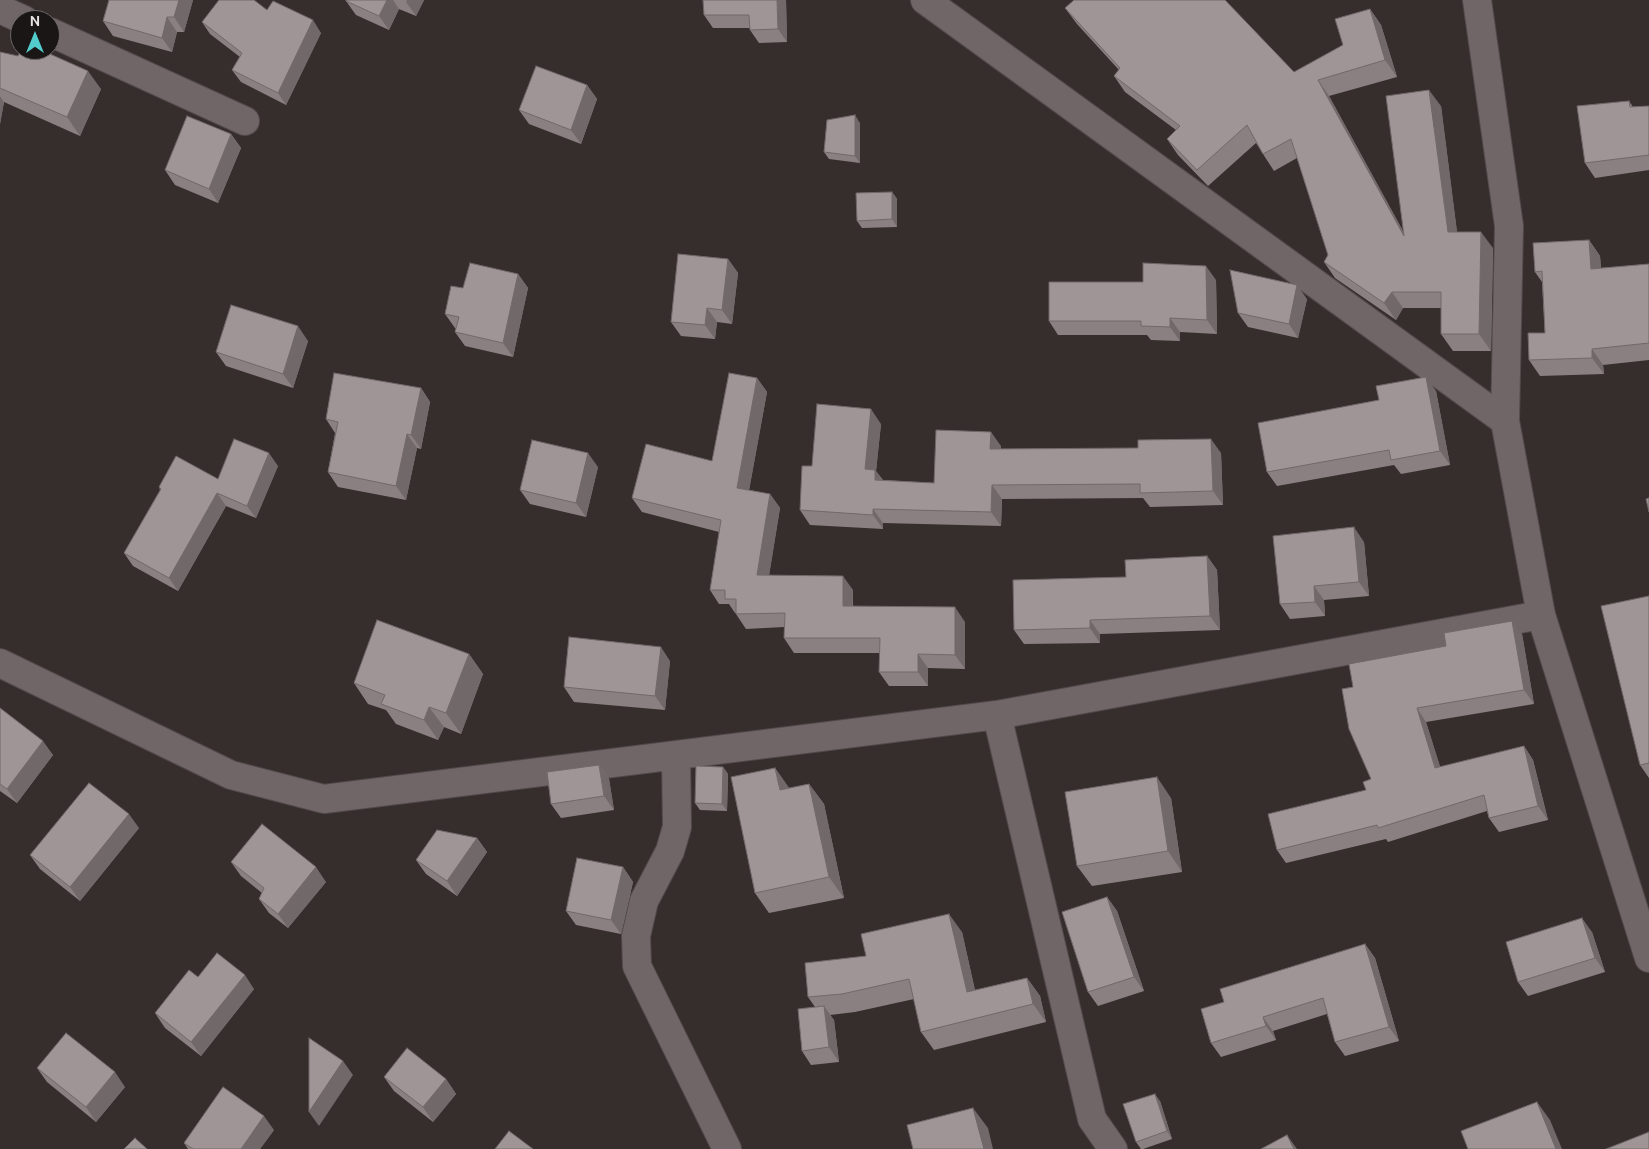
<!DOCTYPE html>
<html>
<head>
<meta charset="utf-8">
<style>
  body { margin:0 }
  #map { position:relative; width:1649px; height:1149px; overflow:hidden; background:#362d2d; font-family:Ubuntu,sans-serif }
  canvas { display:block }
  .north { position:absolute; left:10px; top:10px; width:50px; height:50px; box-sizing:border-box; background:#1a1616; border:1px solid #6c6868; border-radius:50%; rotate:0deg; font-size:14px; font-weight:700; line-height:20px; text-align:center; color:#e8e2e2 }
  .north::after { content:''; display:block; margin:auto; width:18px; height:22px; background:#53cdcb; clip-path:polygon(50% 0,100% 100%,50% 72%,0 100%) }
</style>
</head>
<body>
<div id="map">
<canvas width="1649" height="1149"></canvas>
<div class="north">N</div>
</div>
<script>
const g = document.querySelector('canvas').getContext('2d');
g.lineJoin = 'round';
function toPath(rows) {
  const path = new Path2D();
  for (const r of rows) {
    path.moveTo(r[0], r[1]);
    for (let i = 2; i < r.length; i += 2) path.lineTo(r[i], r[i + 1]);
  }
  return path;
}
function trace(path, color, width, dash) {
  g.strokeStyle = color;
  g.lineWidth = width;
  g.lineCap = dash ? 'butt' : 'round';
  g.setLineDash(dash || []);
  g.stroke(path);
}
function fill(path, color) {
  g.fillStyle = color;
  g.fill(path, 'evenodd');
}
const minor = toPath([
  [925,0,1505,421],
  [1477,0,1509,226,1505,421,1541,615,1649,958],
  [0,9,24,20],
  [50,32,245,121],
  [0,663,231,775,324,799,997,715,1541,615],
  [997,715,1092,1119,1113,1149],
  [676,757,677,827,670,851,644,901,636,936,637,966,727,1149]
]);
trace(minor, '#524a4b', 30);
trace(minor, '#706667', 28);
fill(toPath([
  [193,0,184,32,177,32,172,52,113,36,103,21],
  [346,0,424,0,416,16,399,9,389,30,356,15,346,1],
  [786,0,787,42,759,43,750,30,750,28,713,28,704,15],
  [1065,8,1294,72,1343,45,1370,9,1381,25,1397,77,1329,96,1403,231,1441,106,1457,232,1493,248,1491,351,1453,351,1441,334,1441,308,1403,308,1396,320,1335,278,1324,262,1328,255,1297,158,1274,171,1263,154,1256,143,1208,186,1178,155,1167,139,1176,130,1125,92,1114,76,1119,70,1077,24],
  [267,10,321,33,286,105,241,82,232,70,240,57,210,34,202,22],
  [0,52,101,89,80,136,4,102,0,124],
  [587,85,597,99,581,144,529,124,519,110],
  [1629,101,1633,107,1649,106,1649,170,1595,178,1585,163],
  [860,123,860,163,829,159,824,152],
  [231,134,241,148,218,203,175,185,165,170],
  [892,192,897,199,897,227,862,228,857,221],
  [1589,240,1600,256,1601,268,1649,264,1649,360,1603,365,1604,374,1540,376,1529,360,1545,333,1542,282,1535,272],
  [728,259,738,273,732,324,717,322,715,339,681,336,671,322],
  [518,274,528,288,513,357,465,346,455,332,456,328,455,328,445,314,463,288],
  [1216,280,1217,334,1180,332,1180,341,1151,340,1147,335,1058,335,1049,321,1143,282],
  [1307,299,1298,338,1248,327,1238,313],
  [308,341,293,388,226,366,216,352],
  [757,378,767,392,749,490,770,494,780,508,769,575,853,590,853,606,965,622,965,669,928,668,928,686,889,686,879,672,880,653,794,653,784,638,784,627,746,629,736,614,736,613,735,613,729,604,719,604,710,590,719,532,642,512,632,498,712,461],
  [421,388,430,402,421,449,417,448,406,500,338,487,328,472,335,433,326,419],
  [1436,391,1450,465,1401,474,1394,465,1277,486,1267,472],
  [881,424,876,471,883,480,934,483,1001,446,1001,449,1221,453,1223,505,1150,507,1143,498,1002,499,1001,526,883,523,883,529,810,525,800,510,812,466],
  [278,466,256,518,226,506,178,591,133,566,124,553,160,490,159,487,218,479],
  [598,467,586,517,530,504,520,490],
  [1364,542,1369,596,1324,600,1325,616,1290,619,1280,604],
  [1207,556,1217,570,1220,630,1100,634,1100,643,1024,644,1014,630,1126,577],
  [1649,596,1649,778,1640,765],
  [1522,634,1534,704,1426,722,1440,767,1524,746,1533,760,1548,820,1499,832,1489,818,1487,811,1388,842,1386,839,1286,863,1277,850,1366,790,1371,779,1353,687],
  [469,654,483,674,461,734,444,727,438,740,396,724,386,710,368,704,354,683],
  [670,661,665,710,574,702,564,687],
  [0,708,53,755,17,803,0,791],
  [599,765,609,779,614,810,561,818,551,804],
  [723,767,728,774,727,811,700,810,695,803],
  [775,768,789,788,809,784,824,804,844,898,769,913,755,893],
  [1171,798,1182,872,1092,886,1077,866],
  [139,828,80,901,40,869,30,855],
  [477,838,487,852,457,896,426,874,416,860],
  [231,862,326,882,288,928,269,913,259,899,262,893,241,876],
  [623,867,633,882,621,934,576,925,566,911],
  [1107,897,1117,911,1144,991,1098,1006,1088,992],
  [962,932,975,990,1027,978,1040,996,1046,1022,934,1050,921,1032,914,999,855,1012,830,1015,834,1020,839,1062,811,1065,802,1051,815,1007,808,997,866,956],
  [1592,932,1605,972,1528,996,1518,982],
  [1365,944,1375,958,1399,1041,1345,1056,1335,1042,1327,1014,1273,1031,1276,1040,1221,1057,1211,1043,1224,1002],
  [198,977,254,989,201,1056,165,1028,155,1013],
  [37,1068,125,1087,96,1122,47,1082],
  [384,1077,446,1079,456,1094,433,1122,394,1091],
  [1160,1101,1172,1139,1143,1149,1141,1149,1136,1142],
  [274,1130,260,1149,188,1149,184,1143]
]), '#8a8081');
fill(toPath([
  [179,0,193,0,184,32,174,17],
  [387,0,393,0,399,9,389,30,379,16],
  [407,0,424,0,416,16,406,2],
  [777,0,786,0,787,42,778,29],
  [1370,9,1381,25,1397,77,1385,60],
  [167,17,177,32,172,52,162,38],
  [313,20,321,33,286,105,278,93],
  [88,71,101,89,80,136,67,117],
  [1318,80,1329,96,1415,253,1404,236],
  [587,85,597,99,581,144,571,130],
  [1429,90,1441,106,1459,248,1448,232],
  [0,96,4,102,0,124],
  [855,115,860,123,860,163,855,156],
  [231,134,241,148,218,203,209,189],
  [892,192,897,199,897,227,892,219],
  [1481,232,1493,248,1491,351,1479,334],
  [1589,240,1600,256,1602,285,1591,269],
  [728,259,738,273,732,324,722,310],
  [1206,266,1216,280,1217,334,1207,320],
  [518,274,528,288,513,357,503,343],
  [1297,285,1307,299,1298,338,1289,324],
  [1392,292,1403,308,1396,320,1384,303],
  [707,308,717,322,715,339,705,325],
  [1170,318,1180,332,1180,341,1170,327],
  [298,326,308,341,293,388,283,374],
  [1592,349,1603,365,1604,374,1592,358],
  [1426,377,1436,391,1450,465,1440,451],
  [757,378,767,392,747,502,737,488],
  [421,388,430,402,421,449,411,435],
  [871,409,881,424,876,471,885,484,885,494,865,469],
  [991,432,1001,446,1000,464,990,449],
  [407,434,417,448,406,500,396,486],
  [1211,439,1221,453,1223,505,1213,491],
  [269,453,278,466,256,518,247,506],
  [588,453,598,467,586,517,576,503],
  [992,485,1002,499,1001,526,991,512],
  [217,493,226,506,178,591,169,578],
  [770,494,780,508,767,589,757,575],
  [873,509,883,523,883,529,873,515],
  [1354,527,1364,542,1369,596,1359,582],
  [1207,556,1217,570,1220,630,1210,616],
  [843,576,853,590,852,620,843,606],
  [1314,586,1324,600,1325,616,1315,602],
  [955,607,965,622,965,669,955,655],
  [1090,620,1100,634,1100,643,1090,628],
  [1512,621,1522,634,1534,704,1524,690],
  [661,647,670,661,665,710,655,696],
  [469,654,483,674,461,734,446,713],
  [918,654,928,668,928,686,918,672],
  [429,707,444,727,438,740,424,720],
  [1417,708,1426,722,1445,782,1435,768],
  [43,741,53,755,17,803,7,789],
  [1524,746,1533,760,1548,820,1538,806],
  [599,765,609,779,614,810,604,796],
  [723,767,728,774,727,811,722,804],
  [775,768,789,788,780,790],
  [1157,777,1171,798,1182,872,1168,851],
  [809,784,824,804,844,898,829,877],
  [129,814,139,828,80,901,70,887],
  [477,838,487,852,457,896,447,881],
  [316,867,326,882,288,928,278,914],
  [623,867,633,882,621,934,611,920],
  [1107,897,1117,911,1144,991,1134,977],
  [949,914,962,932,979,1010,967,992],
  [1582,918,1592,932,1605,972,1595,958],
  [1365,944,1375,958,1399,1041,1389,1027],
  [245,975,254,989,201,1056,191,1042],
  [1027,978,1040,996,1046,1022,1033,1004],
  [824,1006,834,1020,839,1062,829,1047],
  [1263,1017,1273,1031,1276,1040,1266,1026],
  [343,1061,353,1075,319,1126,309,1112],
  [115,1072,125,1087,96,1122,86,1107],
  [446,1079,456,1094,433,1122,423,1107],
  [1155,1094,1160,1101,1172,1139,1167,1131],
  [1537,1102,1550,1120,1562,1149,1556,1149],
  [973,1108,988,1128,993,1149,984,1149],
  [264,1116,274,1130,260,1149,241,1149],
  [1287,1135,1297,1149,1294,1149]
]), '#706869');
const building = toPath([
  [109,0,179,0,174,17,167,17,162,38,103,21,109,0],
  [219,0,254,0,267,10,273,1,313,20,278,93,232,70,242,53,202,22,219,0],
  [346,0,387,0,379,16,346,1,346,0],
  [703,0,777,0,778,29,750,30,749,15,704,15,703,0],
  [1074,0,1225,0,1294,72,1343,45,1335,19,1370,9,1385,60,1318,80,1404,236,1386,96,1429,90,1448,232,1481,232,1479,334,1441,334,1441,292,1392,292,1384,303,1324,262,1328,255,1291,139,1263,154,1247,125,1197,170,1167,139,1180,126,1114,76,1120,68,1065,8,1074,0],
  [21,50,41,50,88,71,67,117,0,88,0,52,18,56,21,50],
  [536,66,587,85,571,130,519,110,536,66],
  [1629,101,1630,107,1649,106,1649,155,1585,163,1577,106,1629,101],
  [855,115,855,156,824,152,827,120,855,115],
  [187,116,231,134,209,189,165,170,187,116],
  [892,192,892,219,857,221,856,193,892,192],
  [1589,240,1591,269,1649,264,1649,343,1592,349,1592,358,1529,360,1528,333,1545,333,1542,271,1535,272,1533,243,1589,240],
  [678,254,728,259,722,310,707,308,705,325,671,322,678,254],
  [470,263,518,274,503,343,455,332,459,317,445,314,451,286,463,288,470,263],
  [1143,263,1206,266,1207,320,1170,318,1170,327,1141,326,1141,321,1049,321,1049,282,1143,282,1143,263],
  [1230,270,1297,285,1289,324,1238,313,1230,270],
  [231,305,298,326,283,374,216,352,231,305],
  [334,373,421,388,411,435,407,434,396,486,328,472,338,422,326,419,334,373],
  [729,373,757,378,737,488,770,494,757,575,843,576,843,606,955,607,955,655,918,654,918,672,879,672,880,638,784,638,785,613,736,614,736,599,725,599,725,590,710,590,721,520,632,498,646,444,712,461,729,373],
  [1426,377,1440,451,1391,460,1389,450,1267,472,1258,423,1379,400,1376,386,1426,377],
  [817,404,871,409,865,469,875,470,875,480,934,483,936,430,991,432,990,449,1138,448,1138,440,1211,439,1213,491,1140,493,1140,484,992,485,991,512,873,509,873,515,800,510,802,466,812,466,817,404],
  [234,439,269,453,247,506,217,493,169,578,124,553,161,489,159,487,176,456,218,479,234,439],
  [532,440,588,453,576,503,520,490,532,440],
  [1649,498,1649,512,1646,499,1649,498],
  [1354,527,1359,582,1314,586,1315,602,1280,604,1273,536,1354,527],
  [1207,556,1210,616,1090,620,1090,628,1014,630,1013,580,1126,577,1125,560,1207,556],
  [1649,596,1649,763,1640,765,1601,606,1649,596],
  [377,620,469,654,446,713,429,707,424,720,381,704,385,695,354,683,377,620],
  [1512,621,1524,690,1417,708,1435,768,1524,746,1538,806,1489,818,1484,795,1378,828,1377,825,1277,850,1268,814,1366,790,1363,782,1371,779,1349,729,1342,689,1353,687,1349,664,1446,646,1444,633,1512,621],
  [569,637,661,647,655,696,564,687,569,637],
  [0,708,43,741,7,789,0,784,0,708],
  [599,765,604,796,551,804,547,772,599,765],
  [696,766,723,767,722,804,695,803,696,766],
  [775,768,780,790,809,784,829,877,755,893,731,777,775,768],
  [1157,777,1168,851,1077,866,1065,792,1157,777],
  [89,783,129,814,70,887,30,855,89,783],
  [262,824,316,867,278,914,259,899,264,888,231,862,262,824],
  [437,830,477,838,447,881,416,860,437,830],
  [577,858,623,867,611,920,566,911,577,858],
  [1107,897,1134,977,1088,992,1062,912,1107,897],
  [949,914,967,992,1027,978,1033,1004,921,1032,909,979,842,994,808,997,805,963,866,956,861,934,949,914],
  [1582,918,1595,958,1518,982,1506,942,1582,918],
  [1365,944,1389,1027,1335,1042,1323,998,1263,1017,1266,1026,1211,1043,1201,1009,1224,1002,1220,989,1365,944],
  [217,953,245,975,191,1042,155,1013,189,970,198,977,217,953],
  [824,1006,829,1047,802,1051,798,1009,824,1006],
  [66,1033,115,1072,86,1107,37,1068,66,1033],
  [309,1038,343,1061,309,1112,309,1038],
  [407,1048,446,1079,423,1107,384,1077,407,1048],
  [223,1087,264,1116,241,1149,193,1149,184,1143,223,1087],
  [1155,1094,1167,1131,1136,1142,1123,1104,1155,1094],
  [1537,1102,1556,1149,1468,1149,1461,1131,1537,1102],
  [973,1108,984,1149,913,1149,907,1125,973,1108],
  [509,1131,533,1149,495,1149,509,1131],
  [1649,1132,1649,1149,1606,1149,1649,1132],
  [1287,1135,1294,1149,1261,1149,1287,1135],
  [135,1138,147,1149,124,1149,135,1138]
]);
fill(building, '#a09596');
trace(building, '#706869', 1);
</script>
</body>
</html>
